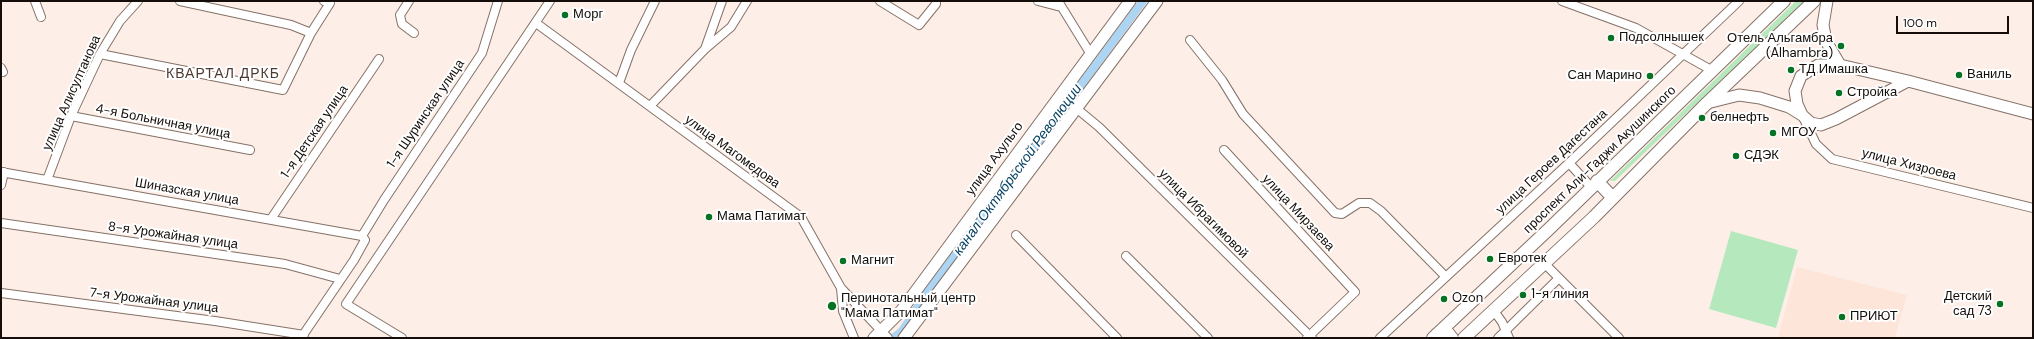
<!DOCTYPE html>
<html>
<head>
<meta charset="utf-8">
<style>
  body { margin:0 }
  #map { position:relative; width:2034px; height:339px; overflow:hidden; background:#fdefe8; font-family:"DM Sans",sans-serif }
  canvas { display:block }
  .frame { position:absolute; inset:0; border:2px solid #140d09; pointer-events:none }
  .scale { position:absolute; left:1896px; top:16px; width:113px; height:18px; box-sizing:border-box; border:2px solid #140d09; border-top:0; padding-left:5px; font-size:12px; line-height:14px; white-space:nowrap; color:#140d09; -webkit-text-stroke:3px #fff; paint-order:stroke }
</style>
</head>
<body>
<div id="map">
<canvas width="2034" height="339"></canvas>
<div class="frame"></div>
<div class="scale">100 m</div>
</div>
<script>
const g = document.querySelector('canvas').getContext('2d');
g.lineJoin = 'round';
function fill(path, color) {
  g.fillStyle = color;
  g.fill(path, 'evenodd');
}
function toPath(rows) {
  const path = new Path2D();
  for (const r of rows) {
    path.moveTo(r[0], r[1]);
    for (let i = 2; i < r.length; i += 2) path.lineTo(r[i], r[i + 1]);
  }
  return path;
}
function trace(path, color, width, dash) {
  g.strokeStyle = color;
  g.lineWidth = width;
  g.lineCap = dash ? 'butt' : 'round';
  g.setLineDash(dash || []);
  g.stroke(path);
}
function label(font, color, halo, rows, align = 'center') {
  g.font = font + ' "DM Sans",sans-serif';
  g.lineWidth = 4;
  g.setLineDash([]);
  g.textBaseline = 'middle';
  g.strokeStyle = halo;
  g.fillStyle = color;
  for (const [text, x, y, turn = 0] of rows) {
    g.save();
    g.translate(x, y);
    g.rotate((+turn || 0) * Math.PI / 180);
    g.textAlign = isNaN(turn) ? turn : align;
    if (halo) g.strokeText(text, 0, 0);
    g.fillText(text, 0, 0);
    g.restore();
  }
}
fill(toPath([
  [1797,267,1907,295,1895,338,1778,338]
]), '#fee5d9');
fill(toPath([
  [1796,1,1804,1,1615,181,1610,181],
  [1731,231,1798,250,1776,328,1709,309]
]), '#b5e9bd');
trace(toPath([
  [893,338,902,331,926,294,1143,1]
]), '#acd5f4', 8);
const minor = toPath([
  [35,1,41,17],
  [180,1,291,25,311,33],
  [409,1,400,15,402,24,414,33],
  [880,1,919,25,936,4,936,1],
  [1038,1,1061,7],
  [1058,1,1090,53],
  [1562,1,1636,28,1713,71],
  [536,23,801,217,841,288,888,338],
  [1190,40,1222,80,1243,114,1335,213,1342,214,1359,203,1370,203,1381,211,1446,277],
  [705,49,731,27,747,1],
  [100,54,283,90,311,33,330,3,324,1],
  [1,68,3,72],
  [619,83,631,50,655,1],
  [650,106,705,49,722,1],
  [1076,108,1099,127,1312,338],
  [71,116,250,150],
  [1803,117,1816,144,1832,159,2033,208],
  [1224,150,1355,292,1307,338],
  [1569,163,1591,187],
  [1,172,362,236,365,240,354,260,301,338],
  [47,180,71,116,100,54,120,21,138,1],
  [1,185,4,172],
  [271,219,379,59],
  [1,223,285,264,340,279],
  [1016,235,1117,338],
  [362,236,384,200,482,53,498,1],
  [1126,256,1208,338],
  [1544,263,1619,338],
  [841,288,843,311,854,338],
  [1,293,215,321,304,335],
  [1494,311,1502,322,1509,338],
  [402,338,346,304,550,1],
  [1380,338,1569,163,1739,1],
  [1498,338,1559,278]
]);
const secondary = toPath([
  [1827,1,1823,25,1826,41,1840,65,1908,81,2033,114],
  [1707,103,1739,95,1760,98,1789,107,1802,115,1811,123,1821,125,1836,119,1908,81],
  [1802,115,1797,104,1795,91,1801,76,1818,65,1840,65],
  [874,338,901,311,1130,1],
  [904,338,1157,1]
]);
const primary = toPath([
  [1597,181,1613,198],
  [1437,334,1448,333,1452,338],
  [1433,338,1549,229,1784,1],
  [1464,338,1594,217,1707,103,1814,1]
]);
trace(minor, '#857167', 10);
trace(secondary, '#857167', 13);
trace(primary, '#857167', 14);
trace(minor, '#fff', 8);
trace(secondary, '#fff', 11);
trace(primary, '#fff', 12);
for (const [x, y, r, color] of [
  [565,15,4,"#077224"],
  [1611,38,4,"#077224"],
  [1841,46,4,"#077224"],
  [1791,70,4,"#077224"],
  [1959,75,4,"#077224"],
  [1650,76,4,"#077224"],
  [1839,93,4,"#077224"],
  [1702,118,4,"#077224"],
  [1773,133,4,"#077224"],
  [1736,156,4,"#077224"],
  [709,217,4,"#077224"],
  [1490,259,4,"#077224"],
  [843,261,4,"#077224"],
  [1523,295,4,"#077224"],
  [1444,299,4,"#077224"],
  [2000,304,4,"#077224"],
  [832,306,5,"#077224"],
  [1842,317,4,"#077224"]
]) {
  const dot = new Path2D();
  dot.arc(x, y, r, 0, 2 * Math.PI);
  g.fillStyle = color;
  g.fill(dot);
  trace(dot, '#fff', 1.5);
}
label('13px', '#140d09', '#fff', [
  ["Морг",573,15],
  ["Подсолнышек",1619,38],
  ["Отель Альгамбра",1833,39,"right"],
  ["(Alhambra)",1833,54,"right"],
  ["ТД Имашка",1799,70],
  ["Ваниль",1967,75],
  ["Сан Марино",1642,76,"right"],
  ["Стройка",1847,93],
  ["белнефть",1710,118],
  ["МГОУ",1781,133],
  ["СДЭК",1744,156],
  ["Мама Патимат",717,217],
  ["Евротек",1498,259],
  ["Магнит",851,261],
  ["1-я линия",1531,295],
  ["Детский",1992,297,"right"],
  ["сад 73",1992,312,"right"],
  ["Перинотальный центр",841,299],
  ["\"Мама Патимат\"",841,314],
  ["Ozon",1452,299],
  ["ПРИЮТ",1850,317]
], 'left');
label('13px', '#140d09', '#fff', [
  ["улица Алисултанова",72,93,-66],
  ["1-я Шуринская улица",426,114,-56],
  ["4-я Больничная улица",163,122,11],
  ["1-я Детская улица",315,132,-56],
  ["улица Магомедова",732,152,36],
  ["улица Ахульго",995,159,-54],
  ["проспект Али-Гаджи Акушинского",1600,160,-44],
  ["улица Героев Дагестана",1552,162,-43],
  ["улица Хизроева",1909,165,14],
  ["Шиназская улица",187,192,10],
  ["улица Мирзаева",1298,213,47],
  ["улица Ибрагимовой",1203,214,45],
  ["8-я Урожайная улица",173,236,8],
  ["7-я Урожайная улица",154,301,7]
]);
g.letterSpacing = '1px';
label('14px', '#4d3b32', '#fff', [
  ["КВАРТАЛ ДРКБ",223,74]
]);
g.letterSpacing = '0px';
label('italic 14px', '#064162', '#fff', [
  ["канал Октябрьской Революции",1018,170,-54]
]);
</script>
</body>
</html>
